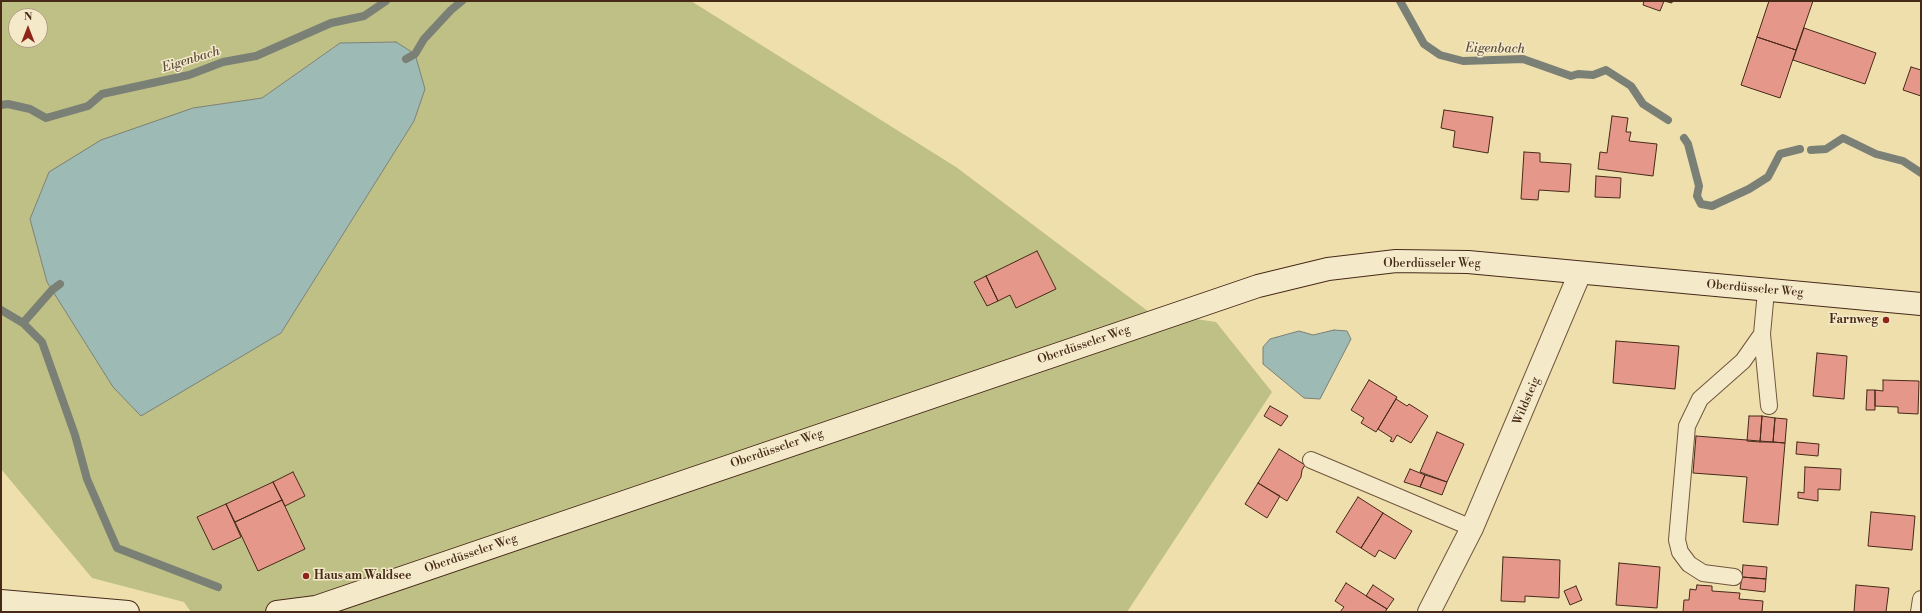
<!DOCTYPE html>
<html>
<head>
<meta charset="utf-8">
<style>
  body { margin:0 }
  #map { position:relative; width:1922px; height:613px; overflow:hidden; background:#eedfad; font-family:"Libre Bodoni",serif }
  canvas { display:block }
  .frame { position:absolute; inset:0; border:2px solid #472918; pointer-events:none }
  .north { position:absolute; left:8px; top:8px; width:40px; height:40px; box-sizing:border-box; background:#f4eaca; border:1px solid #af9d83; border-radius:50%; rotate:0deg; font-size:11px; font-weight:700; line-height:16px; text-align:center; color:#472918 }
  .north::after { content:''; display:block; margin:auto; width:14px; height:18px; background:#8f2418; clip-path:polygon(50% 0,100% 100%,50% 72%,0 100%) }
</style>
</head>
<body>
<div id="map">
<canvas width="1922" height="613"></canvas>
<div class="frame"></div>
<div class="north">N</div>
</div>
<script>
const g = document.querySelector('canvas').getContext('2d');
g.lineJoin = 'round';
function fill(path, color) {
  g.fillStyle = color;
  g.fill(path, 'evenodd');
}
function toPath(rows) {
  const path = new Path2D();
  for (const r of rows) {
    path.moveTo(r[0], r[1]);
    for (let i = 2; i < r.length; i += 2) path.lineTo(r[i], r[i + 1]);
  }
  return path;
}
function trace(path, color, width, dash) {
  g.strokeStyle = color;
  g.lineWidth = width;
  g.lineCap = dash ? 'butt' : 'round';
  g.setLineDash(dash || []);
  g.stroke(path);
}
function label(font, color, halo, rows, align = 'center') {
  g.font = font + ' "Libre Bodoni",serif';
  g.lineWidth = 3;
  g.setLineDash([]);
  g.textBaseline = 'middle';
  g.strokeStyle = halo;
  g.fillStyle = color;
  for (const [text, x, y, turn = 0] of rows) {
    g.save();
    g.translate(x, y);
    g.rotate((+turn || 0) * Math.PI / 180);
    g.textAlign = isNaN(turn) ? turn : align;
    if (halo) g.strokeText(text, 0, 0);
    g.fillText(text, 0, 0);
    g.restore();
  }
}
fill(toPath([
  [1,1,691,1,956,167,1149,312,1216,322,1272,392,1127,612,191,612,184,602,92,578,1,469],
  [16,16,40,16,40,40,16,40],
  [396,42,415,54,425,89,414,121,281,333,141,415,113,387,47,282,30,219,49,172,193,108,262,98,340,43]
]), '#bfc085');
const water = toPath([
  [396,42,415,54,425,89,414,121,281,333,141,416,113,387,47,282,30,219,49,172,101,140,193,108,262,98,340,43,396,42],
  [1334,330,1347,331,1351,339,1320,399,1304,398,1263,364,1263,347,1270,339,1299,331,1313,335,1334,330]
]);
fill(water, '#9ebab4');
trace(water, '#7b8076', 1);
trace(toPath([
  [1400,1,1424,44,1440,55,1463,61,1523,59,1571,76,1578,74,1593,75,1606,70,1631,86,1643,104,1668,120],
  [406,59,415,54,424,39,451,10,462,1],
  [1,105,8,104,30,109,46,118,88,106,102,94,189,75,223,62,256,56,331,23,364,16,386,1],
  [1684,138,1688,144,1699,186,1697,196,1701,204,1712,206,1749,189,1768,177,1780,154,1800,149],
  [1811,150,1826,149,1843,138,1876,154,1903,161,1921,173],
  [1,310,23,323,52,290,60,284],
  [23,323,42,342,75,435,87,479,117,548,218,587]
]), '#7b8076', 8);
const building = toPath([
  [1644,1,1672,1,1672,3,1664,1,1660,11,1643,5,1644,1],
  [1769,1,1813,1,1796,50,1757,37,1769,1],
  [1804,28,1876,53,1865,84,1793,60,1804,28],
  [1757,37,1796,50,1780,98,1741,85,1757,37],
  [1911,67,1921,70,1921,96,1903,90,1911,67],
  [1444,110,1493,117,1488,153,1453,147,1455,131,1441,128,1444,110],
  [1612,116,1628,118,1626,132,1631,132,1629,141,1657,144,1653,176,1598,169,1600,152,1607,153,1612,116],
  [1524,152,1540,153,1540,162,1571,164,1569,192,1539,190,1538,200,1521,199,1524,152],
  [1596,176,1621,178,1620,198,1595,197,1596,176],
  [1037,251,1056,289,1016,308,1010,295,998,301,986,276,1037,251],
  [986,276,998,301,987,306,974,282,986,276],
  [1616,341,1679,346,1675,389,1613,383,1616,341],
  [1817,353,1847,356,1844,399,1813,396,1817,353],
  [1369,380,1397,397,1376,432,1361,423,1364,418,1351,410,1369,380],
  [1883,380,1919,381,1918,414,1898,413,1898,407,1875,406,1875,390,1883,391,1883,380],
  [1867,390,1875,390,1875,410,1866,410,1867,390],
  [1396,399,1407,406,1409,404,1428,416,1411,443,1397,435,1393,442,1390,441,1392,438,1378,429,1396,399],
  [1270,406,1288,416,1281,426,1264,416,1270,406],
  [1749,416,1762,416,1760,442,1747,441,1749,416],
  [1762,416,1775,418,1773,442,1760,442,1762,416],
  [1775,418,1787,419,1785,443,1773,442,1775,418],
  [1437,432,1464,444,1447,482,1420,472,1437,432],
  [1696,436,1785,443,1778,525,1743,522,1747,477,1693,473,1696,436],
  [1797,442,1819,444,1818,456,1796,454,1797,442],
  [1279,449,1305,465,1302,470,1301,477,1287,501,1258,483,1279,449],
  [1805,467,1841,469,1840,490,1818,489,1818,501,1798,498,1798,492,1804,493,1805,467],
  [1410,469,1425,475,1420,487,1404,482,1410,469],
  [293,472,305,496,285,506,273,482,293,472],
  [1425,475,1447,482,1442,495,1420,487,1425,475],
  [273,482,282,500,235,522,226,504,273,482],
  [1258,483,1280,496,1267,518,1245,504,1258,483],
  [1358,497,1383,513,1361,548,1336,532,1358,497],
  [282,500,305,549,258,571,235,522,282,500],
  [226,504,241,537,213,550,197,517,226,504],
  [1871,512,1915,516,1912,550,1868,546,1871,512],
  [1383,513,1412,531,1395,559,1379,550,1375,557,1361,548,1383,513],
  [1503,557,1560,560,1559,598,1525,596,1525,602,1501,601,1503,557],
  [1619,563,1660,567,1657,608,1616,605,1619,563],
  [1743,565,1767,567,1766,579,1742,577,1743,565],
  [1742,577,1766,579,1765,592,1740,589,1742,577],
  [1346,583,1387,609,1385,612,1340,612,1344,607,1335,601,1346,583],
  [1373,585,1394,599,1387,609,1366,596,1373,585],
  [1697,585,1712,586,1712,591,1740,593,1739,599,1763,601,1762,612,1683,612,1684,600,1689,600,1690,589,1696,590,1697,585],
  [1856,585,1889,588,1886,612,1854,612,1856,585],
  [1576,586,1582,600,1570,605,1564,591,1576,586]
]);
fill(building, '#e5988a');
trace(building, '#472918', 1);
const lane = toPath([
  [1766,291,1762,334,1769,406],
  [1311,460,1472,528],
  [1734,577,1703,573,1689,564,1680,552,1677,540,1687,426,1700,399,1743,361,1762,334],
  [1919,612,1921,599]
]);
const street = toPath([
  [1429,612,1472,528,1580,273]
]);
const secondary = toPath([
  [1,601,128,612],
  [277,612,316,607,1258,286,1328,269,1396,261,1468,262,1921,304]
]);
trace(lane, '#71563d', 18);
trace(street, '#71563d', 24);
trace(secondary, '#472918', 24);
trace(lane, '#f4eaca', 16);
trace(street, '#f4eaca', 22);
trace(secondary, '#f4eaca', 22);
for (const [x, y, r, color] of [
  [1886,320,4,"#8f2418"],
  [306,576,4,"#8f2418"]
]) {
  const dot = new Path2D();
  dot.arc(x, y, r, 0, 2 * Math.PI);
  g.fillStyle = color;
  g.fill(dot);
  trace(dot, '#f4eaca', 1.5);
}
label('12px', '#472918', '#f4eaca', [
  ["Oberdüsseler Weg",1432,264],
  ["Oberdüsseler Weg",1755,289,5],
  ["Oberdüsseler Weg",1084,345,-19],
  ["Wildsteig",1527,401,-67],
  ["Oberdüsseler Weg",777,449,-19],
  ["Oberdüsseler Weg",471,554,-19]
]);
label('bold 12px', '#472918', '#f4eaca', [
  ["Farnweg",1878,320],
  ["Haus am Waldsee",314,576,"left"]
], 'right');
label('italic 13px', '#5d4d3f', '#f4eaca', [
  ["Eigenbach",1495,49,1],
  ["Eigenbach",191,60,-17]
]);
</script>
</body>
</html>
